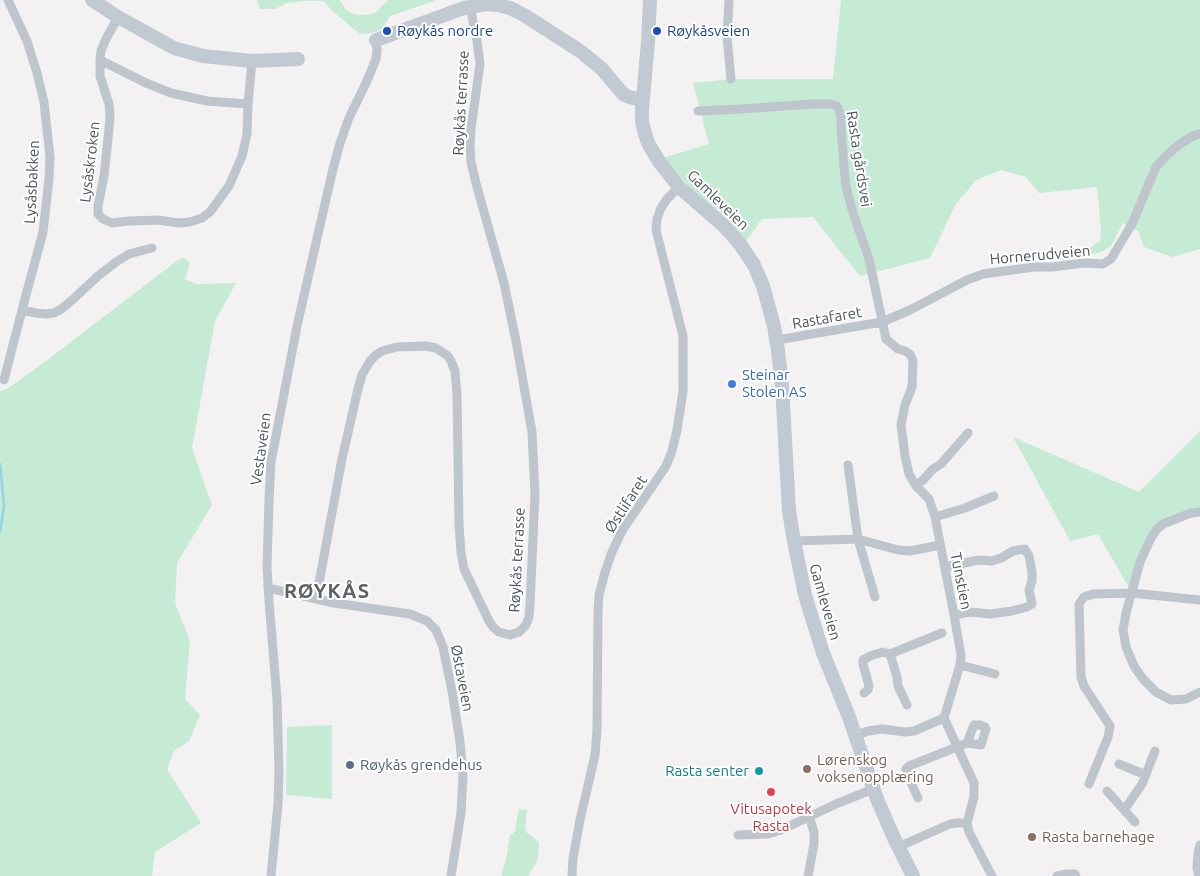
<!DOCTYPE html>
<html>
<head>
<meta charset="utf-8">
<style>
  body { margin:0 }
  canvas { display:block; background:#f3f1f1 }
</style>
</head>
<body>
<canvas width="1200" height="876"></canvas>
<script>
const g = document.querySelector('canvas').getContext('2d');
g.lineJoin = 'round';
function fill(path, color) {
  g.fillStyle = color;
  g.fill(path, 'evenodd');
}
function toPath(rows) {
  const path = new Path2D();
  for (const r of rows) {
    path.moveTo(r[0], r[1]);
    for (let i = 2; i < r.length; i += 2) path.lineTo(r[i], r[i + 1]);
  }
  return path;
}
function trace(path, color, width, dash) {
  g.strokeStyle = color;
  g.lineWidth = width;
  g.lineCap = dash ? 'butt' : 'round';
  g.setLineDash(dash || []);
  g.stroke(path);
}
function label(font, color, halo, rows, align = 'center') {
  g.font = font + ' Ubuntu,sans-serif';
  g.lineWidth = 4;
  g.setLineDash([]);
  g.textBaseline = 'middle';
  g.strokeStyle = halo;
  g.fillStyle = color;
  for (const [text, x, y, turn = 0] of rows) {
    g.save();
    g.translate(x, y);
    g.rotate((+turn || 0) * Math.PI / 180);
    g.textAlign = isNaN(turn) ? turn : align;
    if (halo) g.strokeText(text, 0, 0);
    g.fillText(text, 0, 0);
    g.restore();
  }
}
fill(toPath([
  [257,0,340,0,346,10,354,14,365,15,375,13,388,0,434,0,434,1,390,16,382,29,372,33,360,34,331,10,325,2,320,1,304,1,287,3,275,9,260,9],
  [841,0,1200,0,1200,249,1172,257,1144,247,1138,231,1123,223,1111,246,1099,253,1091,254,1089,248,1100,241,1101,229,1097,187,1039,193,1026,177,1001,170,976,180,956,204,930,258,860,276,813,217,762,219,745,242,699,197,663,158,709,144,693,83,731,79,833,79],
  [184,258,190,263,185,279,196,284,236,283,215,321,192,448,212,505,177,563,175,603,190,641,185,699,200,715,189,741,174,751,167,769,201,823,155,852,152,876,0,876,0,391,7,389,46,361,178,260],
  [1200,431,1200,512,1163,524,1151,538,1132,593,1098,534,1070,541,1013,437,1139,492],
  [332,725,332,799,286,795,287,727],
  [519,809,527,810,525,828,527,833,539,842,538,859,528,876,504,876,501,875,506,860,510,835,513,834,515,830]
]), '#c5ebd5');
trace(toPath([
  [0,464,4,506,0,531]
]), '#97d1e4', 2.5);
trace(toPath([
  [8,0,27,41,37,73,44,102,50,157,49,179,43,232,22,310],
  [729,0,727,37,731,79],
  [118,17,105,41,101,51,100,60,100,76,109,104,110,115,109,129,104,176,98,206,98,214,103,219,112,223,129,221,158,220,179,223,190,222,202,218,210,212,229,186,242,156,247,134,248,104,252,61],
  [100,60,146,83,171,93,207,101,248,104],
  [698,111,741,109,813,104,830,104,837,106,839,110,841,117,841,127,844,167,846,187,853,213,869,259,886,339,898,349,905,351,910,354,913,361,912,387,905,405,901,425,905,456,909,474,916,486,929,499,935,517,954,615,961,655,960,665,944,718,914,731,905,732,882,729,868,731,855,736],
  [777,340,882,322,910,310,967,280,983,274,1034,267,1052,267,1084,263,1103,264,1111,259,1132,224,1156,167,1167,155,1181,143,1195,135,1200,134],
  [4,380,22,310,36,313,46,314,54,313,60,310,70,302,98,276,116,262,129,254,152,248],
  [848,465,858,539,875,597],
  [916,486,924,479,933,469,941,464,968,433],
  [1200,512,1191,513,1163,524,1157,529,1151,538,1140,562,1126,613,1123,630,1126,647,1134,666,1143,679,1156,692,1171,700,1186,699,1200,692],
  [935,517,965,508,994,496],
  [794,541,858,539,898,550,910,551,940,545],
  [945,567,979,560,992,561,1001,558,1013,551,1025,549,1029,556,1032,572,1032,581,1029,590,1032,604,1027,607,1012,611,990,614,970,612,954,615],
  [268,588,334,603,410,614,427,621,436,630,443,647,452,691,460,742,463,775,461,813,451,876],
  [316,599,342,459,358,389,362,375,370,361,376,355,382,351,397,347,426,346,436,348,448,356,451,361,455,371,457,395,459,525,461,553,464,569,489,621,493,627,499,632,510,635,519,632,526,625,529,617,530,605,535,494,532,432,516,341,504,283,477,187,471,162,470,144,471,129,480,64,477,41,470,6],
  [890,654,897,677,898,686,907,705],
  [960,665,995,674],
  [864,693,868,690,869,686,863,664,863,660,870,656,883,652,890,654,942,633],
  [944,718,974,783,974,797,967,823],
  [974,725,980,725,985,727,986,729,981,745,967,743,974,725],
  [1119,764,1146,775],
  [1089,784,1108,737,1110,726,1084,686,1081,677,1079,604,1084,597,1093,594,1132,593,1200,600],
  [1107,791,1135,822],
  [918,798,907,774,906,769,909,766,967,743],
  [1125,809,1142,784,1155,751],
  [738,835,768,834,781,830,836,804,873,789],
  [898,847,950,824,957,823,967,823,969,832,992,876],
  [271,876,278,804,279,772,277,699,269,601,267,567,269,500,271,462,297,326,332,173,340,143,349,118,366,83,376,59,377,50,376,40],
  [572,876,573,858,580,820,595,755,597,730,598,612,599,595,605,572,612,552,622,531,666,466,672,451,677,430,683,391,683,336,656,230,657,219,661,208,667,199,679,187],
  [808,876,814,844,814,832,809,817],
  [1057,876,1067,874,1075,874,1076,876],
  [1199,876,1197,868,1198,853,1200,845]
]), '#bfc5cc', 9);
trace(toPath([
  [92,0,118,17,174,48,203,56,252,61,298,59],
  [650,0,648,42,642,109,642,122,645,134,649,145,660,163,679,187,725,227,740,244,754,265,763,286,774,326,778,351,782,386,789,511,794,541,805,595,823,653,849,717,877,799,894,838,913,876],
  [376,40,464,8,486,4,498,5,510,8,524,15,580,51,602,69,623,94,629,97,642,100]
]), '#c1c9d2', 14);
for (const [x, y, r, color] of [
  [387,31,5,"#1a4fb4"],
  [657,31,5,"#1a4fb4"],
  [732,384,5,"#3f7fe0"],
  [350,765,5,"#5c6f8a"],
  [807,769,5,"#8d6e63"],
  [759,771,5,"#0f9aa8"],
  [771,792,5,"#e0444e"],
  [1032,837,5,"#8d6e63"]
]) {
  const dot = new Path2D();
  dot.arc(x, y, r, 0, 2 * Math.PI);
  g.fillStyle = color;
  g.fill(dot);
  trace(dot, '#fff', 2);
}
label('15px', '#164399', '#fff', [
  ["Røykås nordre",397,31],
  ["Røykåsveien",667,31]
], 'left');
label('15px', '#4b545d', '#fff', [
  ["Røykås terrasse",461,103,-87],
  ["Rasta gårdsvei",859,159,81],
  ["Lysåskroken",90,162,-83],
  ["Lysåsbakken",32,182,-87],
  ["Gamleveien",718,200,44],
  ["Hornerudveien",1040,255,-5],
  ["Rastafaret",827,318,-10],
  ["Vestaveien",261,449,-82],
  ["Østlifaret",626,504,-57],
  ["Røykås terrasse",517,560,-87],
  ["Tunstien",961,581,79],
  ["Gamleveien",825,602,74],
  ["Østaveien",462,678,79]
]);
label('15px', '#366cbe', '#fff', [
  ["Steinar",742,375],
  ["Stolen AS",742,392]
], 'left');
label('15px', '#785e54', '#fff', [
  ["Lørenskog",817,760],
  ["voksenopplæring",817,777],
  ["Rasta barnehage",1042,837]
], 'left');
label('15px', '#4e5e75', '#fff', [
  ["Røykås grendehus",360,765]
], 'left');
label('15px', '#0d838f', '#fff', [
  ["Rasta senter",749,771]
], 'right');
label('15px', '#be3a42', '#fff', [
  ["Vitusapotek",771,809],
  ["Rasta",771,826]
]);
g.letterSpacing = '1px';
label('bold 20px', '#5e6165', '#fff', [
  ["RØYKÅS",327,591]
]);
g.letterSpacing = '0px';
</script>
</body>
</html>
